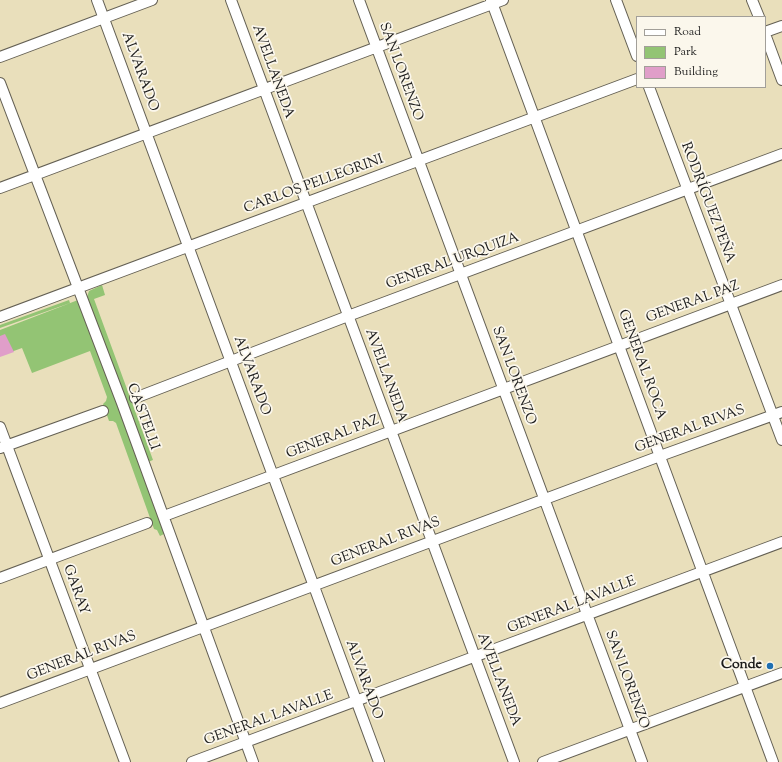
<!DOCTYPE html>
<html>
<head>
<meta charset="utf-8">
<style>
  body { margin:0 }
  #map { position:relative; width:782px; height:762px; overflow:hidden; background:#e9dfbb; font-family:"Sorts Mill Goudy",serif }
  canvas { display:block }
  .legend { position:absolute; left:636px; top:16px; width:130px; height:72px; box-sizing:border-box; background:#fbf7ec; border:1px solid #a29f99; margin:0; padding:5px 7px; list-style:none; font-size:12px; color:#1c1c1c }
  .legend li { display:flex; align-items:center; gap:8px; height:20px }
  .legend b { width:20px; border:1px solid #a29f99 }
</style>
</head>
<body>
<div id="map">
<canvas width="782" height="762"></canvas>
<ul class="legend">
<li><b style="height:5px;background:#fff"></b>Road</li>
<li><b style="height:11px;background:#93c474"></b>Park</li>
<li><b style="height:11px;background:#e09ec9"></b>Building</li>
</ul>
</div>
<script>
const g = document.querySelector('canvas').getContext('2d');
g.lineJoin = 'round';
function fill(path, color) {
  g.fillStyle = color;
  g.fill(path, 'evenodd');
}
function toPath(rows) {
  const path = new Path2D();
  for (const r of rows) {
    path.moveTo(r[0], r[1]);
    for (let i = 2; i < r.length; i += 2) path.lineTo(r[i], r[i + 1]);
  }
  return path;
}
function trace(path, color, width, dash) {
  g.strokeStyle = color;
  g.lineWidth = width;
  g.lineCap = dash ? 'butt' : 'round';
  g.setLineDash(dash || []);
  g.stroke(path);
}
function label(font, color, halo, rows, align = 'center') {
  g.font = font + ' "Sorts Mill Goudy",serif';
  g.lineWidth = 3.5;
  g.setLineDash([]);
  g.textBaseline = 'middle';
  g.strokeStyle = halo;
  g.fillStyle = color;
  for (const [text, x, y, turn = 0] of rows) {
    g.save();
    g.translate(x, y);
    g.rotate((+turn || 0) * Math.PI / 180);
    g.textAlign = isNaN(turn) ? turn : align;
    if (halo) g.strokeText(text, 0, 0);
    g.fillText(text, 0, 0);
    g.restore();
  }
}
fill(toPath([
  [102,285,105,295,94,299,153,460,148,462,87,297,89,291],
  [69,300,70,303,0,328,0,325],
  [78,300,166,533,160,536,157,530,154,529,116,423,113,421,109,421,103,404,106,401,107,397,90,351,32,373,22,348,0,356,0,330]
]), '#93c474');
fill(toPath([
  [5,334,14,352,0,357,0,336]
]), '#e09ec9');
const minor = toPath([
  [97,0,379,762],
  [231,0,514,762],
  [359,0,642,762],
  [491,0,773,762],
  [616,0,637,56],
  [752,0,759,17],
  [765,32,782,26],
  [765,34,782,80],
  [0,57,152,0],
  [0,83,122,403,253,762],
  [649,87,782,440],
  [0,188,503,0],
  [0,317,637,79],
  [135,398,348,316,782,154],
  [0,427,125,762],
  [0,448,103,411],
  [164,516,782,285],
  [0,578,147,523],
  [0,703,660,456,782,412],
  [192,762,782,542],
  [543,762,782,673]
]);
trace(minor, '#646054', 12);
trace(minor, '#fff', 10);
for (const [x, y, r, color] of [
  [770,666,4,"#1f6fb2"]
]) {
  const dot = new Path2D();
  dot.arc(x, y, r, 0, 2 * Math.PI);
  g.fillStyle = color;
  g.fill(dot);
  trace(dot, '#fbf7ec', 1.5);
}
label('14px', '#1c1c1c', '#fbf7ec', [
  ["ALVARADO",139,72,70],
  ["AVELLANEDA",272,72,70],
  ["SAN LORENZO",400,72,70],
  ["CARLOS PELLEGRINI",314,185,-20],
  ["RODRÍGUEZ PEÑA",707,203,69],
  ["GENERAL URQUIZA",453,262,-20],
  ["GENERAL PAZ",693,303,-20],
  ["GENERAL ROCA",641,365,70],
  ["ALVARADO",251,376,70],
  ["AVELLANEDA",385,376,70],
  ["SAN LORENZO",513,376,70],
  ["CASTELLI",142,417,70],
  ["GENERAL RIVAS",690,430,-20],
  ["GENERAL PAZ",333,438,-21],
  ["GENERAL RIVAS",386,543,-21],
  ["GARAY",75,590,70],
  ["GENERAL LAVALLE",572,606,-21],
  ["GENERAL RIVAS",82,657,-21],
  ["ALVARADO",363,680,70],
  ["AVELLANEDA",498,680,69],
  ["SAN LORENZO",626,680,70],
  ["GENERAL LAVALLE",269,719,-20]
]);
label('bold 14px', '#1c1c1c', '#fbf7ec', [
  ["Conde",762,666]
], 'right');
</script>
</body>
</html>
